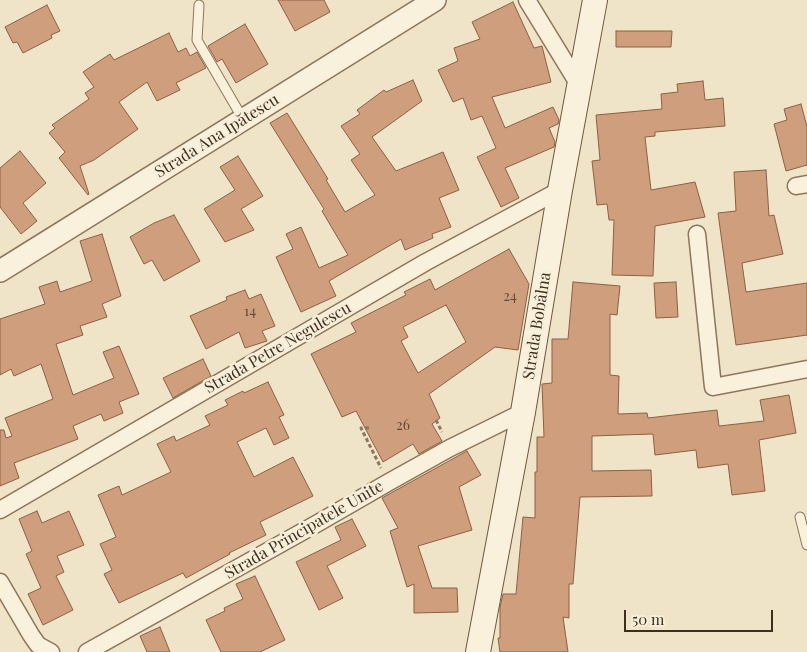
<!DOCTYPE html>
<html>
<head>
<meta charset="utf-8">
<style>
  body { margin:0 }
  #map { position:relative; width:807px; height:652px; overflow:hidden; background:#f0e4c8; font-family:"Playfair Display",serif }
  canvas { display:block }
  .scale { position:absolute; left:624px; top:610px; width:149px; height:22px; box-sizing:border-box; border:2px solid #3d2e20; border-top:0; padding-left:6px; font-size:15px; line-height:18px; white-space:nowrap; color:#3d2e20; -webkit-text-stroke:4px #f7eed8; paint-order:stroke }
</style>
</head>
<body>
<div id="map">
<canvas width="807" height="652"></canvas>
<div class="scale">50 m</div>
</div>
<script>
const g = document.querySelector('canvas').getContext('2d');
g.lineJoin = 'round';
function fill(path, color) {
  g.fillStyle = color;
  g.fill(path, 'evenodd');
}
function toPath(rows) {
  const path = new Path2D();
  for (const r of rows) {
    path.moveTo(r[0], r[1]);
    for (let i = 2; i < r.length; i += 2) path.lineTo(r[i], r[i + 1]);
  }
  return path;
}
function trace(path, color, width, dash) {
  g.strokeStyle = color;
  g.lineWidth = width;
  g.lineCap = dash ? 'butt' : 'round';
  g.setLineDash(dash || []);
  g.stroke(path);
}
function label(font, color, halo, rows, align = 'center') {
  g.font = font + ' "Playfair Display",serif';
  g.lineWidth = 5;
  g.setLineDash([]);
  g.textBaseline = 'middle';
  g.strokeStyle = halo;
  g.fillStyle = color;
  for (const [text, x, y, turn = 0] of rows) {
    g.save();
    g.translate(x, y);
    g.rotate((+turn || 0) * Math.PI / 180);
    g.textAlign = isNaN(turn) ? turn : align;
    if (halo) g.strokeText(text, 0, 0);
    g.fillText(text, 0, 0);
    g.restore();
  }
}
const building = toPath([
  [278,0,324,0,330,12,295,31,278,0],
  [513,2,534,48,542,46,551,82,492,97,505,128,553,107,559,120,558,124,549,128,555,142,554,147,505,168,519,198,501,207,477,157,496,148,482,116,471,120,463,98,453,102,438,70,458,61,454,48,480,39,472,22,513,2],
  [47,5,60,31,51,35,52,38,23,53,17,42,13,43,5,27,47,5],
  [245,24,268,64,236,83,222,59,217,62,208,46,245,24],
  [616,31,672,31,671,47,616,47,616,31],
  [169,33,178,52,186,48,190,56,197,52,206,68,176,83,180,90,157,101,147,82,119,102,138,129,94,160,80,166,89,194,88,195,59,158,65,152,49,133,55,128,52,125,89,99,85,93,94,87,83,72,110,54,114,60,169,33],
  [413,80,422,101,372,137,396,171,443,152,459,190,439,198,451,227,432,234,433,238,405,250,401,239,329,281,336,296,301,312,276,257,293,249,286,234,301,227,319,268,348,255,322,211,324,209,270,123,287,113,328,179,326,180,345,212,375,195,351,160,360,154,341,126,360,114,357,110,384,90,386,92,413,80],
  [703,81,705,100,723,98,725,126,655,132,655,136,645,137,651,190,695,182,705,217,655,226,653,276,612,275,614,220,609,220,607,204,597,205,592,161,600,160,596,115,662,109,661,94,678,92,677,84,703,81],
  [801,104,807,127,807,165,786,171,774,124,787,120,784,109,801,104],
  [20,151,46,183,23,203,37,221,21,234,0,207,0,168,20,151],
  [238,156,263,196,241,209,254,230,225,242,204,209,235,190,220,167,238,156],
  [766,170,769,216,774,215,783,254,742,263,746,292,807,283,807,335,736,345,718,213,736,211,734,172,766,170],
  [174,215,200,261,164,281,152,260,144,264,130,237,154,223,174,215],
  [102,234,121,296,102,304,107,317,80,326,83,335,56,344,73,395,114,378,103,352,119,346,139,394,119,402,123,413,104,421,101,414,73,426,78,439,14,463,19,478,0,486,0,430,4,430,6,438,12,436,5,418,53,399,41,364,14,376,11,369,0,375,0,319,45,304,39,287,57,281,60,292,92,281,80,241,102,234],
  [509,249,529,284,518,350,495,347,429,394,440,418,432,424,442,441,419,454,413,444,383,462,356,411,342,417,311,354,356,332,351,323,406,295,404,292,430,279,435,290,509,249],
  [446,305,466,342,418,373,401,341,408,337,403,327,446,305],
  [573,282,620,286,617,315,610,314,610,375,619,376,618,414,647,413,648,418,717,410,719,426,764,421,760,400,789,395,796,433,759,440,765,491,732,495,728,464,698,468,696,450,655,455,653,434,592,436,592,471,651,470,652,496,580,497,573,584,569,584,569,618,563,617,568,652,500,652,498,638,500,638,500,607,503,594,516,594,523,517,535,518,535,472,537,472,537,437,544,437,542,384,552,383,552,339,568,339,573,282],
  [676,282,678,317,656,318,654,283,676,282],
  [245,290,249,299,261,294,275,326,262,331,267,341,245,348,239,332,206,349,190,316,227,300,226,297,245,290],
  [203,359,211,376,173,398,163,378,203,359],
  [268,382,284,415,279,417,289,438,274,445,266,428,237,442,254,477,293,457,313,496,260,522,266,535,229,553,230,554,186,578,183,573,119,603,104,574,112,570,100,544,116,537,98,495,119,486,122,495,171,472,157,444,174,436,176,441,210,425,205,416,228,405,225,400,243,391,244,393,268,382],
  [467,451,481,475,459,487,472,530,418,546,432,588,457,588,458,612,414,613,414,584,407,587,390,531,398,528,382,498,467,451],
  [37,511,42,523,69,511,84,545,57,556,64,572,56,576,73,610,43,625,28,594,41,588,26,554,32,551,19,519,37,511],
  [352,519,366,546,327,566,343,598,319,610,296,562,341,540,335,527,352,519],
  [255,576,285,640,260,652,221,652,206,620,225,611,224,608,243,599,236,584,255,576],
  [160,627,170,652,147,652,140,636,160,627]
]);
fill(building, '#cf9f7d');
trace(building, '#8d5f41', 1);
const service = toPath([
  [199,5,197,40,243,119],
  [800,517,807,545]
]);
const minor = toPath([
  [527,0,579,85],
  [796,186,807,184],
  [697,234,713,387,807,369],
  [0,510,426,262,560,190],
  [0,582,31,635,38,645,51,652],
  [87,652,318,523,389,482,450,448,523,412]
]);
const tertiary = toPath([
  [0,271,435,0]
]);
const secondary = toPath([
  [478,652,523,412,560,190,595,0]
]);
trace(service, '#8d765c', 11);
trace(minor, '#8d765c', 19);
trace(tertiary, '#8d765c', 24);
trace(secondary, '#6f573f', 26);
trace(toPath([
  [436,420,442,432],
  [369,428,361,428,381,468]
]), '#8d765c', 3, [4, 2.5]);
trace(service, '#faf1dc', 9);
trace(minor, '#faf1dc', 16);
trace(tertiary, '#faf1dc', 21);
trace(secondary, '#faf1dc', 24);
label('14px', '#624a37', null, [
  ["24",510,297],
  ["14",250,312],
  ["26",403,426]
]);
label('16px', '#3d2e20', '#f7eed8', [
  ["Strada Ana Ipătescu",217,136,-32],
  ["Strada Bobâlna",537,326,-81],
  ["Strada Petre Negulescu",278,348,-30],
  ["Strada Principatele Unite",304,530,-30]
]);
</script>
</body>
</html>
